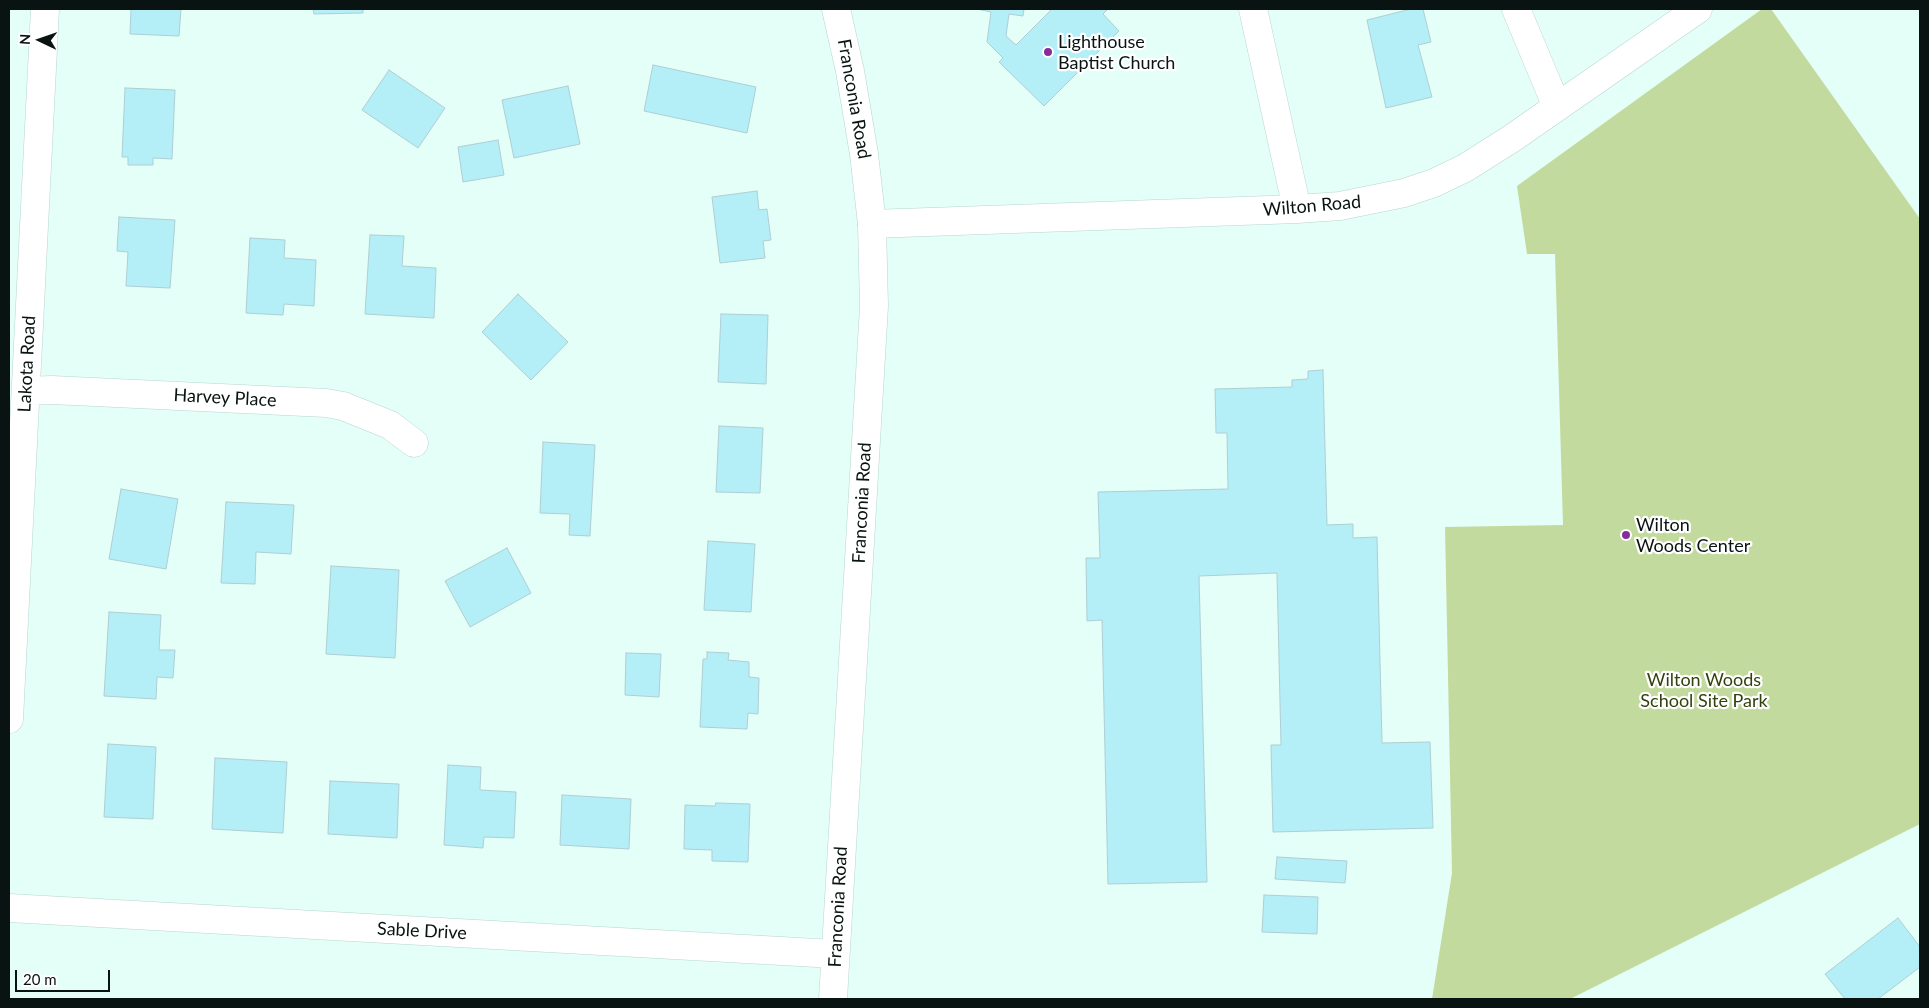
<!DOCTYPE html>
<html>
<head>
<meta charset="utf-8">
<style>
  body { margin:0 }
  #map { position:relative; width:1929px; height:1008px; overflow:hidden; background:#e4fef8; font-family:Lato,sans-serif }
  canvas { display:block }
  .frame { position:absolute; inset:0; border:10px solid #091412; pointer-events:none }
  .north { position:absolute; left:15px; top:15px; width:50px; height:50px; -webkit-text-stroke:4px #fff; paint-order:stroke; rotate:273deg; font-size:14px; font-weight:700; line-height:20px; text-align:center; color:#091412 }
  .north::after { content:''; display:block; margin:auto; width:18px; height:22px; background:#091412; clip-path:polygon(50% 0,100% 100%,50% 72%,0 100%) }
  .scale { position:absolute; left:15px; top:970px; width:95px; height:22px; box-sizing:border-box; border:2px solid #091412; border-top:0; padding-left:6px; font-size:15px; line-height:18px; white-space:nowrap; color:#091412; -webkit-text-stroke:4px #fff; paint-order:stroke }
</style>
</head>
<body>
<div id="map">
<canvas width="1929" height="1008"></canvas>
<div class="frame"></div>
<div class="north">N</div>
<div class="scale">20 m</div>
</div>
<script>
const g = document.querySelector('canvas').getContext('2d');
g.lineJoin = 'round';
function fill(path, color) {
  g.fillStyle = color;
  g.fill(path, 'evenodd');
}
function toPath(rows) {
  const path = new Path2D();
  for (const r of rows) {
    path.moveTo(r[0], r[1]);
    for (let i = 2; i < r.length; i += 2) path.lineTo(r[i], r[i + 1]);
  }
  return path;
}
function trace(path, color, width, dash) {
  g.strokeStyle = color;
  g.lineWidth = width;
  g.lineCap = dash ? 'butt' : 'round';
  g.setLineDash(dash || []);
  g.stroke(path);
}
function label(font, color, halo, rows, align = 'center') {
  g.font = font + ' Lato,sans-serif';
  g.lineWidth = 4.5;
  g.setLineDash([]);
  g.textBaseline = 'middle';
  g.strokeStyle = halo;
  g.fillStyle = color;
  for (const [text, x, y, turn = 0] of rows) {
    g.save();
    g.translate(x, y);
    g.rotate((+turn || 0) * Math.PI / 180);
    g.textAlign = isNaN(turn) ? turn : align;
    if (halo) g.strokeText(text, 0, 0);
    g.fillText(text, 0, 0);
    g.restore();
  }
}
fill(toPath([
  [1762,9,1771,9,1920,219,1920,824,1570,999,1432,999,1452,873,1445,527,1563,525,1555,254,1527,254,1517,186]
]), '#c3da9e');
const building = toPath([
  [131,9,181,9,179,36,130,34,131,9],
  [313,9,363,9,363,13,314,14,313,9],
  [977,9,1024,9,1023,16,1009,14,1006,36,1016,45,1052,9,1108,9,1103,14,1119,31,1044,106,999,62,1003,58,987,42,991,12,977,9],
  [1411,9,1423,9,1431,42,1418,45,1432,97,1386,108,1367,20,1411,9],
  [653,65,756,87,747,133,644,111,653,65],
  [389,70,445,108,418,148,362,110,389,70],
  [568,86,580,144,514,158,502,100,568,86],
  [125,88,175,90,172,159,153,158,153,165,128,165,128,157,122,157,125,88],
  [498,140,504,175,463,182,458,147,498,140],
  [757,191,759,210,767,209,771,240,763,241,765,258,720,263,712,197,757,191],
  [119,217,175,220,170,288,126,286,128,252,117,251,119,217],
  [370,235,404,236,402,266,436,268,434,318,365,314,370,235],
  [250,238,285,240,284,258,316,260,314,306,284,304,283,315,246,313,250,238],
  [518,294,568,342,531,380,482,332,518,294],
  [721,314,768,315,766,384,718,382,721,314],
  [1323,370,1327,525,1353,524,1353,538,1377,537,1382,743,1430,742,1433,828,1273,832,1271,745,1281,745,1277,573,1199,576,1207,882,1108,884,1102,620,1087,621,1086,558,1100,558,1098,492,1228,489,1227,433,1216,433,1215,389,1292,387,1292,380,1308,379,1308,371,1323,370],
  [719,426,763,428,760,493,716,492,719,426],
  [543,442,595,445,590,536,569,535,570,514,540,513,543,442],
  [121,489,178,499,166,569,109,559,121,489],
  [226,502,294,505,291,554,256,552,255,584,221,583,226,502],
  [708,541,755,544,751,612,704,610,708,541],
  [507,548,531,593,470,627,445,581,507,548],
  [331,566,399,570,395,658,326,654,331,566],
  [109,612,161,615,159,650,175,650,173,678,157,677,156,699,104,696,109,612],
  [707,652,729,653,728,660,749,662,749,677,759,678,758,714,748,713,747,729,700,727,703,659,707,659,707,652],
  [626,653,661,654,659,697,625,695,626,653],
  [108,744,156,747,153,819,104,817,108,744],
  [215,758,287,762,283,833,212,829,215,758],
  [448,765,481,767,480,790,516,792,514,838,484,837,483,848,444,845,448,765],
  [330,781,399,784,397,838,328,834,330,781],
  [562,795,631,799,629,849,560,845,562,795],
  [716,803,750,804,748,862,712,861,712,850,684,849,685,805,715,806,716,803],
  [1277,857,1347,861,1345,883,1275,879,1277,857],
  [1264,895,1318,897,1317,934,1262,932,1264,895],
  [1898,918,1920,947,1920,967,1878,999,1845,999,1825,974,1898,918]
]);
fill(building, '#b4eff8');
trace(building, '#aeced3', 1);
const minor = toPath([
  [1253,9,1297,209],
  [1516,9,1557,107],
  [872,224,1297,209,1340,206,1404,193,1434,183,1465,168,1511,139,1698,9],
  [26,391,52,390,326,403,343,406,390,425,414,443],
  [9,719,45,9],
  [9,908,835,954]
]);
const major = toPath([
  [833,999,874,306,872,224,864,154,850,71,836,9]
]);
trace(minor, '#b7d6d0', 29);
trace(major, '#b7d6d0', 29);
trace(minor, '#fff', 28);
trace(major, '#fff', 28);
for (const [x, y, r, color] of [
  [1048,52,5,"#872d9a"],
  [1626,535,5,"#872d9a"]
]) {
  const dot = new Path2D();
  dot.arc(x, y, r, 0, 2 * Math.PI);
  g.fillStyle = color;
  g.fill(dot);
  trace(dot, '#fff', 2);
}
label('18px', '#091412', '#fff', [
  ["Lighthouse",1058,42],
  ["Baptist Church",1058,63],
  ["Wilton",1636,525],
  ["Woods Center",1636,546]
], 'left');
label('18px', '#091412', '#fff', [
  ["Franconia Road",854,99,80],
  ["Wilton Road",1312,206,-5],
  ["Lakota Road",27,364,-87],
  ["Harvey Place",225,398,3],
  ["Franconia Road",862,503,-87],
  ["Franconia Road",838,907,-87],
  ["Sable Drive",422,931,3]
]);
label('18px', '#32420c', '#fff', [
  ["Wilton Woods",1704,680],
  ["School Site Park",1704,701]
]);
</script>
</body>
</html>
